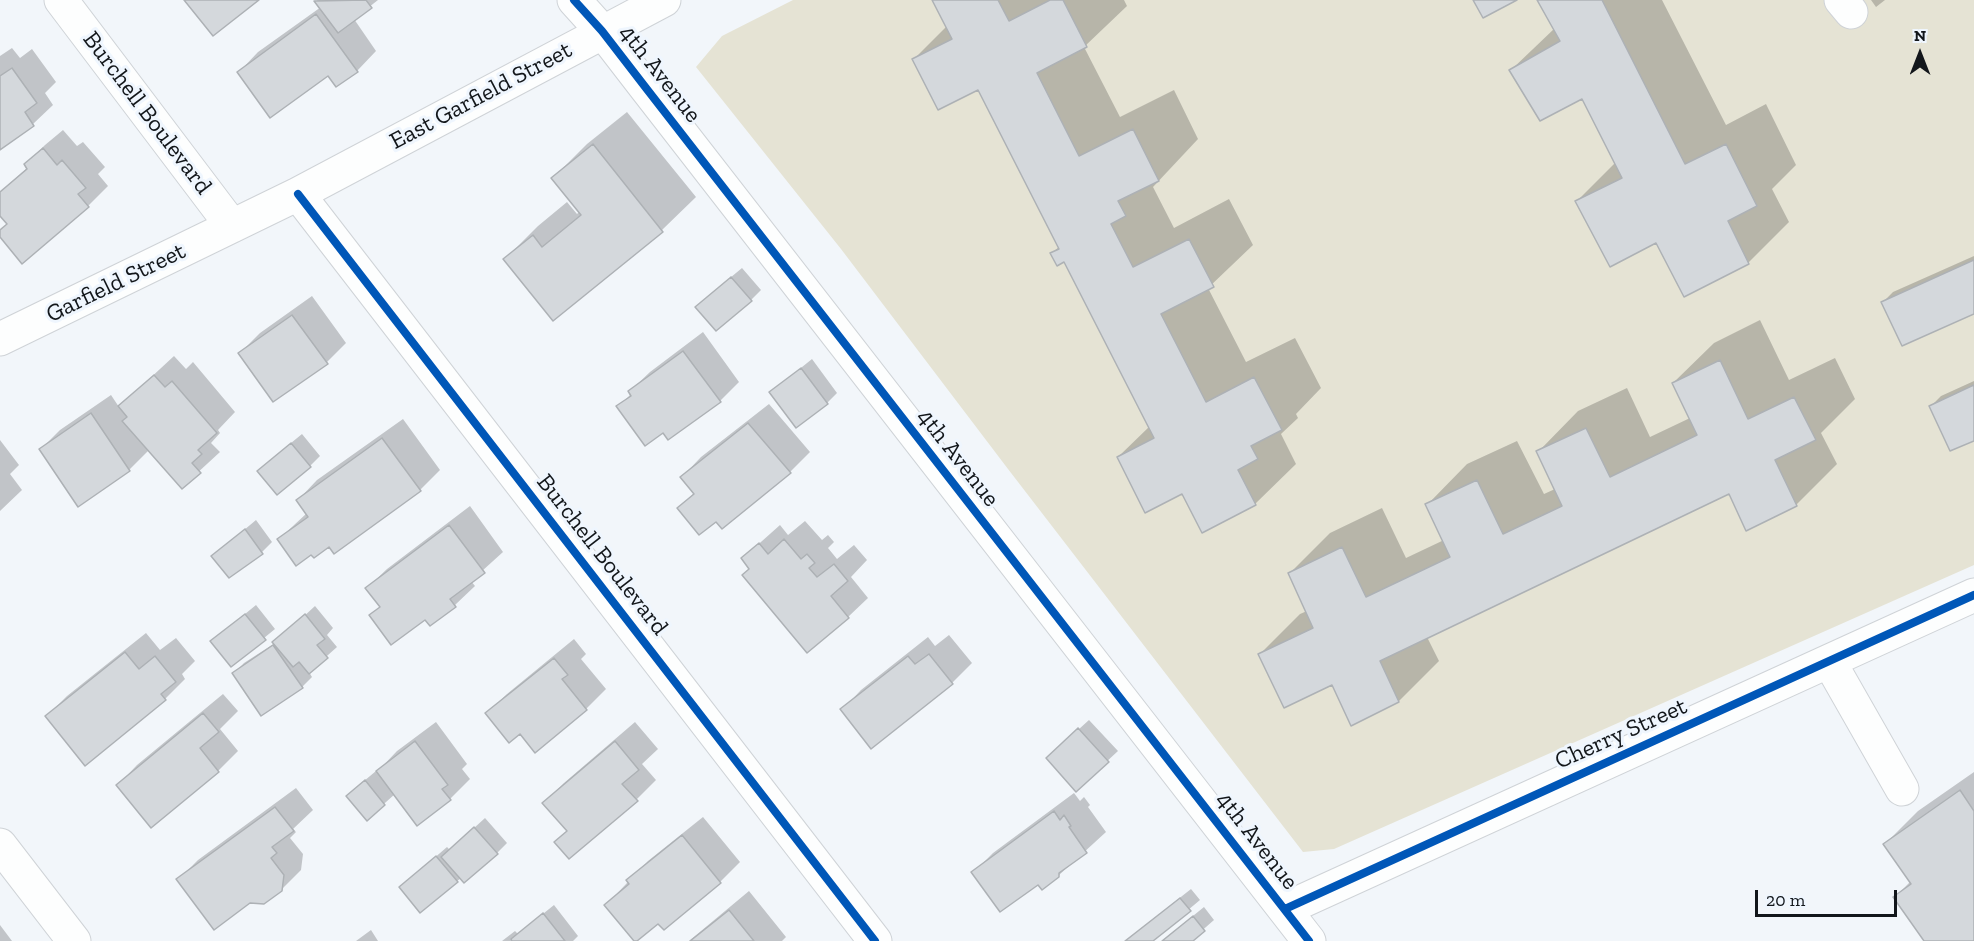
<!DOCTYPE html>
<html>
<head>
<meta charset="utf-8">
<style>
  body { margin:0 }
  #map { position:relative; width:1974px; height:941px; overflow:hidden; background:#f2f6fa; font-family:"Zilla Slab",serif }
  canvas { display:block }
  .north { position:absolute; left:1890px; top:24px; width:60px; height:60px; -webkit-text-stroke:4px #eff6fe; paint-order:stroke; rotate:0deg; font-size:16px; font-weight:700; line-height:24px; text-align:center; color:#12161a }
  .north::after { content:''; display:block; margin:auto; width:21px; height:27px; background:#12161a; clip-path:polygon(50% 0,100% 100%,50% 72%,0 100%) }
  .scale { position:absolute; left:1755px; top:890px; width:142px; height:27px; box-sizing:border-box; border:3px solid #12161a; border-top:0; padding-left:8px; font-size:18px; line-height:21px; white-space:nowrap; color:#12161a; -webkit-text-stroke:4px #eff6fe; paint-order:stroke }
</style>
</head>
<body>
<div id="map">
<canvas width="1974" height="941"></canvas>
<div class="north">N</div>
<div class="scale">20 m</div>
</div>
<script>
const g = document.querySelector('canvas').getContext('2d');
g.lineJoin = 'round';
function fill(path, color) {
  g.fillStyle = color;
  g.fill(path, 'evenodd');
}
function toPath(rows) {
  const path = new Path2D();
  for (const r of rows) {
    path.moveTo(r[0], r[1]);
    for (let i = 2; i < r.length; i += 2) path.lineTo(r[i], r[i + 1]);
  }
  return path;
}
function trace(path, color, width, dash) {
  g.strokeStyle = color;
  g.lineWidth = width;
  g.lineCap = dash ? 'butt' : 'round';
  g.setLineDash(dash || []);
  g.stroke(path);
}
function label(font, color, halo, rows, align = 'center') {
  g.font = font + ' "Zilla Slab",serif';
  g.lineWidth = 6;
  g.setLineDash([]);
  g.textBaseline = 'middle';
  g.strokeStyle = halo;
  g.fillStyle = color;
  for (const [text, x, y, turn = 0] of rows) {
    g.save();
    g.translate(x, y);
    g.rotate((+turn || 0) * Math.PI / 180);
    g.textAlign = isNaN(turn) ? turn : align;
    if (halo) g.strokeText(text, 0, 0);
    g.fillText(text, 0, 0);
    g.restore();
  }
}
fill(toPath([
  [793,0,1974,0,1974,565,1334,849,1303,852,1008,469,841,249,696,67,722,36]
]), '#e5e3d4');
fill(toPath([
  [317,0,378,0,354,19,376,51,357,71,328,74,239,72,258,52,321,7],
  [933,0,1124,0,1127,6,1084,47,1120,117,1174,90,1198,139,1153,187,1174,228,1229,199,1253,245,1208,288,1246,362,1295,338,1321,388,1296,414,1298,418,1281,434,1296,464,1255,504,1183,492,1118,457,1150,426,1064,259,1052,253,1060,246,978,88,914,59,947,26],
  [1539,0,1662,0,1726,125,1766,104,1796,165,1772,189,1789,222,1748,263,1657,241,1577,201,1616,162,1583,97,1511,70,1555,28],
  [1871,0,1885,0,1876,7],
  [12,48,20,58,32,49,56,82,45,93,53,105,33,124,0,149,0,56],
  [627,112,696,197,662,230,553,319,505,259,538,226,567,202,577,214,580,211,553,178,587,144],
  [63,130,77,146,83,142,105,167,98,174,108,186,88,206,23,262,0,235,0,232,8,224,0,214,0,192,28,167,26,164,45,145],
  [1974,256,1974,312,1883,302,1893,292],
  [742,268,761,290,751,300,707,297],
  [312,296,346,343,327,362,240,353,260,333],
  [1760,320,1789,380,1835,358,1855,399,1821,433,1837,464,1796,505,1729,492,1427,637,1439,661,1399,701,1352,724,1333,683,1260,654,1300,614,1307,611,1289,574,1330,533,1382,508,1406,558,1444,540,1427,505,1467,464,1517,441,1544,494,1555,489,1538,452,1578,411,1627,388,1650,437,1690,418,1673,383,1714,343],
  [703,332,739,382,720,401,663,431,618,407,631,394,630,391,650,372],
  [174,356,186,369,193,362,235,412,218,430,220,433,211,443,220,452,182,487,149,450,129,470,41,449,60,430,111,395,119,407],
  [812,359,837,393,827,403,796,426,771,392],
  [1974,381,1974,439,1931,406,1941,396],
  [769,404,810,452,790,472,722,527,716,520,679,508,695,492,682,477,701,457],
  [403,419,440,470,420,490,329,545,279,539,307,513,298,500,317,480],
  [302,434,320,456,310,466,269,461],
  [0,440,19,465,10,474,22,490,0,511],
  [470,506,503,552,471,581,475,586,455,605,430,624,425,618,371,615,381,606,367,588,387,569],
  [256,520,272,542,262,552,230,576,213,556],
  [805,521,822,540,828,535,834,542,828,548,837,559,854,545,867,560,851,577,868,598,848,617,751,568,743,558,780,525,788,535],
  [256,605,275,629,231,665,212,641],
  [315,606,333,628,327,635,337,647,309,672,312,677,302,687,234,673,244,663,275,643],
  [146,633,160,650,176,638,195,661,182,674,185,679,165,699,85,763,47,716,67,696],
  [949,635,972,663,952,683,842,710,861,690,928,637,935,646],
  [574,639,586,654,581,659,606,689,586,709,520,732,487,713,507,694],
  [223,694,238,711,220,729,238,751,218,771,151,826,118,785,137,765],
  [1089,720,1118,751,1076,790,1058,748],
  [436,722,467,764,462,769,470,779,450,799,395,794,367,819,358,786,376,771,377,772,397,751],
  [635,722,658,749,642,764,656,780,636,800,568,830,544,803,564,783],
  [1974,772,1974,941,1925,941,1895,897,1911,881,1885,844,1918,811],
  [296,788,313,810,293,829,296,832,290,838,303,854,301,870,281,890,178,880,198,860],
  [1074,793,1080,801,1084,797,1090,805,1088,807,1106,832,1058,876,1039,883,973,873,993,853],
  [703,817,740,862,720,882,664,928,658,922,606,905,648,861],
  [485,818,507,843,497,853,457,881,411,878,447,847,450,850],
  [1191,889,1200,900,1151,941,1125,941],
  [749,891,786,937,782,941,689,941],
  [554,905,578,936,573,941,502,941,515,931,518,934],
  [1204,907,1214,920,1190,941,1162,941],
  [0,925,12,941,0,941],
  [371,930,378,941,356,941]
]), '#0003');
const building = toPath([
  [184,0,259,0,213,36,184,0],
  [366,0,372,8,338,33,314,1,366,0],
  [932,0,998,0,1009,21,1050,0,1063,0,1087,47,1037,73,1079,156,1133,129,1159,181,1118,201,1126,216,1111,224,1133,267,1189,239,1214,287,1161,314,1206,402,1254,377,1282,430,1251,446,1258,459,1238,470,1256,505,1202,533,1182,494,1145,513,1117,457,1154,438,1064,262,1057,266,1050,253,1059,249,978,90,938,110,912,59,952,39,932,0],
  [1473,0,1517,0,1483,18,1473,0],
  [1537,0,1602,0,1685,164,1726,144,1757,206,1728,221,1749,264,1684,297,1656,243,1610,267,1575,201,1622,178,1582,99,1540,121,1509,70,1560,41,1537,0],
  [316,14,358,72,336,87,328,76,270,118,237,72,316,14],
  [12,68,37,103,25,112,34,126,0,150,0,76,12,68],
  [593,144,663,232,553,321,503,259,533,235,542,247,581,215,551,178,593,144],
  [43,148,57,165,62,160,86,188,78,194,89,207,22,264,0,237,0,230,7,224,0,216,0,192,27,169,24,164,43,148],
  [1974,260,1974,314,1902,346,1881,302,1974,260],
  [731,277,752,301,716,331,695,307,731,277],
  [292,315,328,364,273,402,238,353,292,315],
  [683,351,721,402,668,440,663,433,645,446,616,406,631,396,628,391,683,351],
  [1720,360,1748,419,1794,397,1816,440,1775,460,1797,506,1746,531,1729,494,1380,661,1399,702,1351,726,1332,685,1284,708,1258,654,1313,628,1288,573,1342,547,1366,597,1450,557,1425,504,1477,480,1503,534,1562,506,1536,451,1586,428,1610,477,1697,435,1672,383,1720,360],
  [801,368,828,404,796,428,769,392,801,368],
  [154,375,165,387,172,381,217,433,198,450,202,454,192,463,201,473,182,489,122,421,127,417,118,406,154,375],
  [1974,385,1974,441,1950,451,1929,406,1974,385],
  [91,413,130,471,78,507,39,449,91,413],
  [748,423,791,473,722,529,716,522,699,535,677,508,694,494,680,477,748,423],
  [382,438,421,491,334,554,329,547,314,558,311,555,296,566,277,539,308,517,296,500,382,438],
  [291,443,311,467,277,495,257,471,291,443],
  [449,525,485,573,450,599,456,607,430,626,425,620,391,645,369,615,380,607,365,588,449,525],
  [245,529,263,554,229,578,211,556,245,529],
  [784,539,801,559,807,554,815,563,809,568,817,577,834,564,848,581,831,596,849,618,807,653,742,575,749,569,741,558,759,543,768,554,784,539],
  [245,614,266,640,231,667,210,641,245,614],
  [305,614,325,639,317,645,328,658,309,674,299,662,293,667,272,642,305,614],
  [273,645,303,688,261,716,232,673,273,645],
  [125,652,139,669,155,656,176,682,161,694,166,700,85,766,45,716,125,652],
  [929,654,953,684,871,749,840,709,908,656,915,664,929,654],
  [554,658,568,675,562,679,587,710,535,753,520,734,509,743,485,713,554,658],
  [203,713,219,732,200,748,219,772,151,828,116,785,203,713],
  [1078,728,1109,762,1076,792,1046,758,1078,728],
  [415,741,448,785,442,789,451,800,417,826,376,771,415,741],
  [615,741,639,770,622,784,638,801,569,859,554,842,567,831,542,803,615,741],
  [365,780,385,805,367,821,346,796,365,780],
  [1960,790,1974,811,1974,941,1924,941,1893,897,1911,884,1883,844,1960,790],
  [275,807,294,831,272,847,277,853,271,858,284,875,282,891,264,904,250,903,214,930,176,879,275,807],
  [1054,811,1060,820,1064,815,1071,826,1069,827,1087,853,1059,873,1059,877,1042,890,1038,885,1000,912,971,872,1054,811],
  [474,827,498,854,464,883,441,857,474,827],
  [682,835,721,883,664,930,658,924,637,941,634,941,604,905,629,884,626,880,682,835],
  [436,856,458,882,420,913,399,887,436,856],
  [1180,898,1191,911,1153,941,1125,941,1180,898],
  [729,910,754,941,690,941,729,910],
  [543,913,565,941,512,941,511,939,543,913],
  [1193,916,1205,931,1193,941,1162,941,1193,916]
]);
fill(building, '#d4d8dc');
trace(building, '#adb1b5', 1.5);
const minor = toPath([
  [61,0,232,226],
  [574,0,602,31,646,88,1309,941],
  [1841,0,1851,12],
  [298,194,875,941],
  [0,339,298,194,664,0],
  [1829,661,1902,789],
  [0,845,74,941],
  [1285,909,1974,595]
]);
trace(minor, '#cfd3d7', 35);
trace(minor, '#fdfefe', 33);
trace(toPath([
  [574,0,602,31,646,88,1309,941],
  [298,194,875,941],
  [1285,909,1974,595]
]), '#0057b8', 8);
label('24px', '#12161a', '#eff6fe', [
  ["4th Avenue",660,74,52],
  ["East Garfield Street",481,96,-28],
  ["Burchell Boulevard",147,113,53],
  ["Garfield Street",116,283,-26],
  ["4th Avenue",958,458,52],
  ["Burchell Boulevard",602,555,52],
  ["Cherry Street",1621,734,-24],
  ["4th Avenue",1257,841,52]
]);
</script>
</body>
</html>
